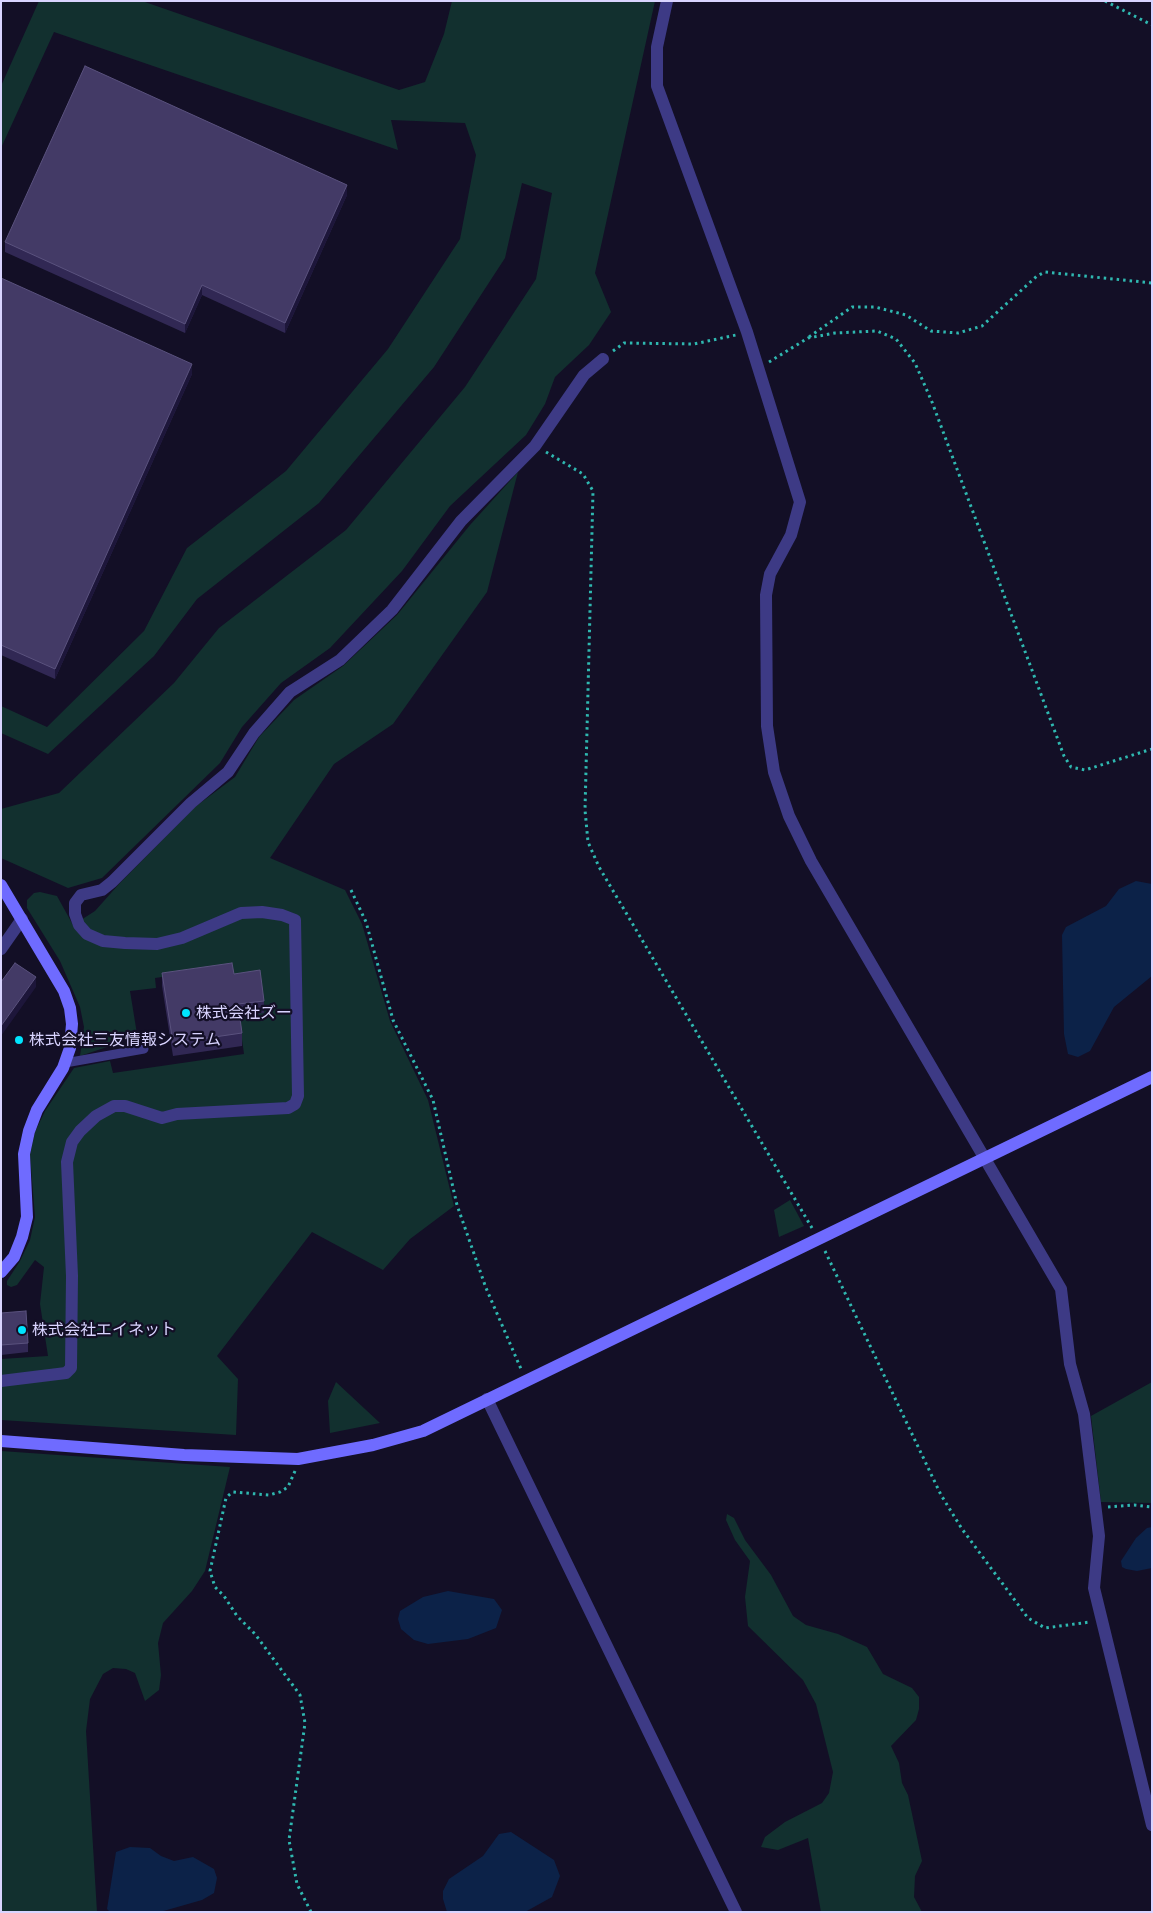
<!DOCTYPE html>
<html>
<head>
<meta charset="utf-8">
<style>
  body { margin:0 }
  #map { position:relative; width:1153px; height:1913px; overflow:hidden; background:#130f26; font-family:Rubik,sans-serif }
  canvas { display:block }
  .frame { position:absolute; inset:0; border:2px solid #d9d4ff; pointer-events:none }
</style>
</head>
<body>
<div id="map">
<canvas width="1153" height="1913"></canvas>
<div class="frame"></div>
</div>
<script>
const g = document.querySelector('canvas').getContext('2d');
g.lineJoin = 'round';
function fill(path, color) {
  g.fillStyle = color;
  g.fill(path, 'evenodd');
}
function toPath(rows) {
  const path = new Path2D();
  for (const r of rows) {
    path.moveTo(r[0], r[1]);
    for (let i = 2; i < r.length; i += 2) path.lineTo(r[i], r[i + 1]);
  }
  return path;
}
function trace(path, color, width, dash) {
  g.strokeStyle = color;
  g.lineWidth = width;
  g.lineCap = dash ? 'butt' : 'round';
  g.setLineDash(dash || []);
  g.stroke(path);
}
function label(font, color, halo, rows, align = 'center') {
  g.font = font + ' Rubik,"Noto Sans JP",sans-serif';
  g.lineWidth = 4.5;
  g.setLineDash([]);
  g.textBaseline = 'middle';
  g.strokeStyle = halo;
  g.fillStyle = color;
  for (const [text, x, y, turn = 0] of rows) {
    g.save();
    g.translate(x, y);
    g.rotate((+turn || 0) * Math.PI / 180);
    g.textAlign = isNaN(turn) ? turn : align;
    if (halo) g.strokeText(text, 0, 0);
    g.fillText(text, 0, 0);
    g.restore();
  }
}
fill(toPath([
  [39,1,142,1,399,90,425,82,444,34,452,1,655,1,595,273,611,312,589,345,555,377,545,404,526,435,450,506,402,571,330,648,281,683,242,727,220,763,102,878,68,888,1,858,1,809,59,793,174,683,219,628,346,530,465,387,536,279,552,193,522,183,505,258,434,367,319,503,197,599,154,656,48,754,1,733,1,706,47,727,144,631,187,548,286,471,388,349,460,239,476,155,465,123,391,120,398,150,54,32,1,148,1,86],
  [518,472,487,592,393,724,334,764,270,858,345,890,362,924,390,1021,428,1100,454,1206,410,1239,383,1270,312,1232,217,1356,238,1379,236,1435,1,1420,1,1359,48,1356,40,1304,44,1267,35,1260,17,1285,11,1287,7,1285,7,1281,20,1261,30,1240,35,1217,30,1155,35,1132,45,1111,74,1068,110,1061,113,1073,244,1054,232,967,155,978,156,988,130,991,137,1034,107,1047,80,1056,84,1027,80,1007,60,961,27,908,27,900,34,893,40,892,57,896,73,925,95,911,119,884,195,807,235,777,259,737,294,700,343,666,397,615,470,525],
  [790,1200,804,1226,779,1237,774,1210],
  [336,1382,380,1423,330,1433,328,1401],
  [1152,1382,1152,1503,1101,1502,1091,1416],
  [1,1451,230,1467,205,1571,192,1591,163,1623,158,1643,161,1675,159,1690,145,1701,135,1673,126,1669,113,1668,103,1674,90,1699,86,1731,97,1912,1,1912],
  [727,1514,734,1518,745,1540,771,1575,793,1616,806,1625,838,1634,867,1647,883,1674,912,1688,919,1697,919,1709,916,1720,891,1746,899,1763,902,1783,908,1795,922,1861,915,1876,914,1897,922,1912,821,1912,808,1838,778,1850,761,1847,765,1837,785,1822,822,1803,829,1793,833,1772,816,1704,803,1680,748,1626,745,1597,750,1561,735,1540,726,1520]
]), '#12302f');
fill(toPath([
  [1136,881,1152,884,1152,976,1114,1007,1090,1051,1078,1057,1068,1054,1064,1034,1062,935,1066,927,1106,906,1119,889],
  [1152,1527,1152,1568,1137,1571,1126,1569,1122,1567,1121,1561,1136,1538,1147,1528],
  [448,1591,494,1599,502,1610,496,1628,468,1639,428,1644,414,1640,401,1629,398,1619,400,1611,423,1597],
  [511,1832,554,1860,560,1876,552,1897,525,1912,447,1912,443,1899,443,1891,449,1879,483,1856,499,1834],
  [130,1847,150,1848,161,1856,174,1861,193,1857,214,1869,217,1878,214,1893,202,1900,160,1912,110,1912,107,1909,116,1852]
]), '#0c2248');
trace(toPath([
  [1105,1,1152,25],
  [809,337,852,307,875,307,906,315,931,331,958,333,982,326,1037,276,1045,272,1152,283],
  [613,351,624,343,694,344,736,335],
  [769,362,808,338,835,333,877,331,896,339,915,363,932,402,1064,756,1071,767,1085,770,1152,749],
  [546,452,583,474,593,491,585,810,588,842,599,867,812,1228],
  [351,890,366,922,393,1020,433,1100,457,1205,486,1288,521,1369],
  [825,1251,941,1495,962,1529,1028,1618,1045,1628,1090,1622],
  [295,1471,288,1487,280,1492,269,1495,233,1492,229,1495,226,1498,210,1571,215,1587,224,1596,237,1616,255,1634,300,1695,305,1723,289,1840,297,1884,311,1912],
  [1108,1507,1134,1505,1152,1507]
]), '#2fb8b0', 3, [2.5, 4]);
trace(toPath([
  [65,1063,144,1049]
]), '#3d3a85', 9);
trace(toPath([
  [667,1,657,47,657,86,747,332,800,502,791,535,770,574,766,595,767,726,774,772,789,816,811,861,1061,1289,1070,1364,1084,1414,1099,1536,1094,1588,1152,1825],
  [1,949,22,919],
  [1,1381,66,1373,71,1368,72,1276,67,1162,72,1142,80,1131,96,1116,114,1106,125,1106,162,1118,177,1114,288,1108,295,1104,298,1096,295,920,282,915,262,912,241,913,182,938,157,944,125,943,103,941,87,934,79,925,75,914,75,903,81,895,102,890,112,882,191,803,228,772,254,733,290,692,340,660,392,610,461,521,535,446,584,375,603,359],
  [487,1399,736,1912]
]), '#3d3a85', 12);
trace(toPath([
  [1,885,64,991,70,1008,72,1024,70,1048,63,1068,37,1110,29,1131,24,1154,27,1217,22,1237,14,1257,1,1272],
  [1,1441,184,1455,298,1459,373,1445,423,1431,1152,1077]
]), '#6f6bff', 12);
fill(toPath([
  [347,195,285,333,202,295,185,333,5,252,5,242],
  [1,278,192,374,55,679,1,655],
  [162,973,234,974,264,1001,264,1013,240,1017,242,1033,242,1046,173,1056,162,986],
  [1,1313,28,1343,28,1352,1,1355]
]), '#312854');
fill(toPath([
  [347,185,347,195,285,333,285,323],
  [202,285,202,295,185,333,185,324],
  [192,364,192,374,55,679,55,669],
  [36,977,36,987,1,1036,1,1026]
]), '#1d163a');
const building = toPath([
  [85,66,347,185,285,323,202,285,185,324,5,242,85,66],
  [1,278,192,364,55,669,1,645,1,278],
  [15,963,36,977,1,1026,1,982,15,963],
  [232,963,234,974,260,970,264,1001,238,1004,242,1033,173,1043,162,973,232,963],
  [26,1311,28,1343,1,1345,1,1313,26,1311]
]);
fill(building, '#433a66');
trace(building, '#5a527e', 1);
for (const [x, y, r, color] of [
  [186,1013,5,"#00e5ff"],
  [19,1040,5,"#00e5ff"],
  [22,1330,5,"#00e5ff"]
]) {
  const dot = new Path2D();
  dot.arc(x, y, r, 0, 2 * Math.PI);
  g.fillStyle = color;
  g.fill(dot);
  trace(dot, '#130f26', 2);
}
label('16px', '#d9d4ff', '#130f26', [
  ["株式会社ズー",196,1013],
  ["株式会社三友情報システム",29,1040],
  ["株式会社エイネット",32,1330]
], 'left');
</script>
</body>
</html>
